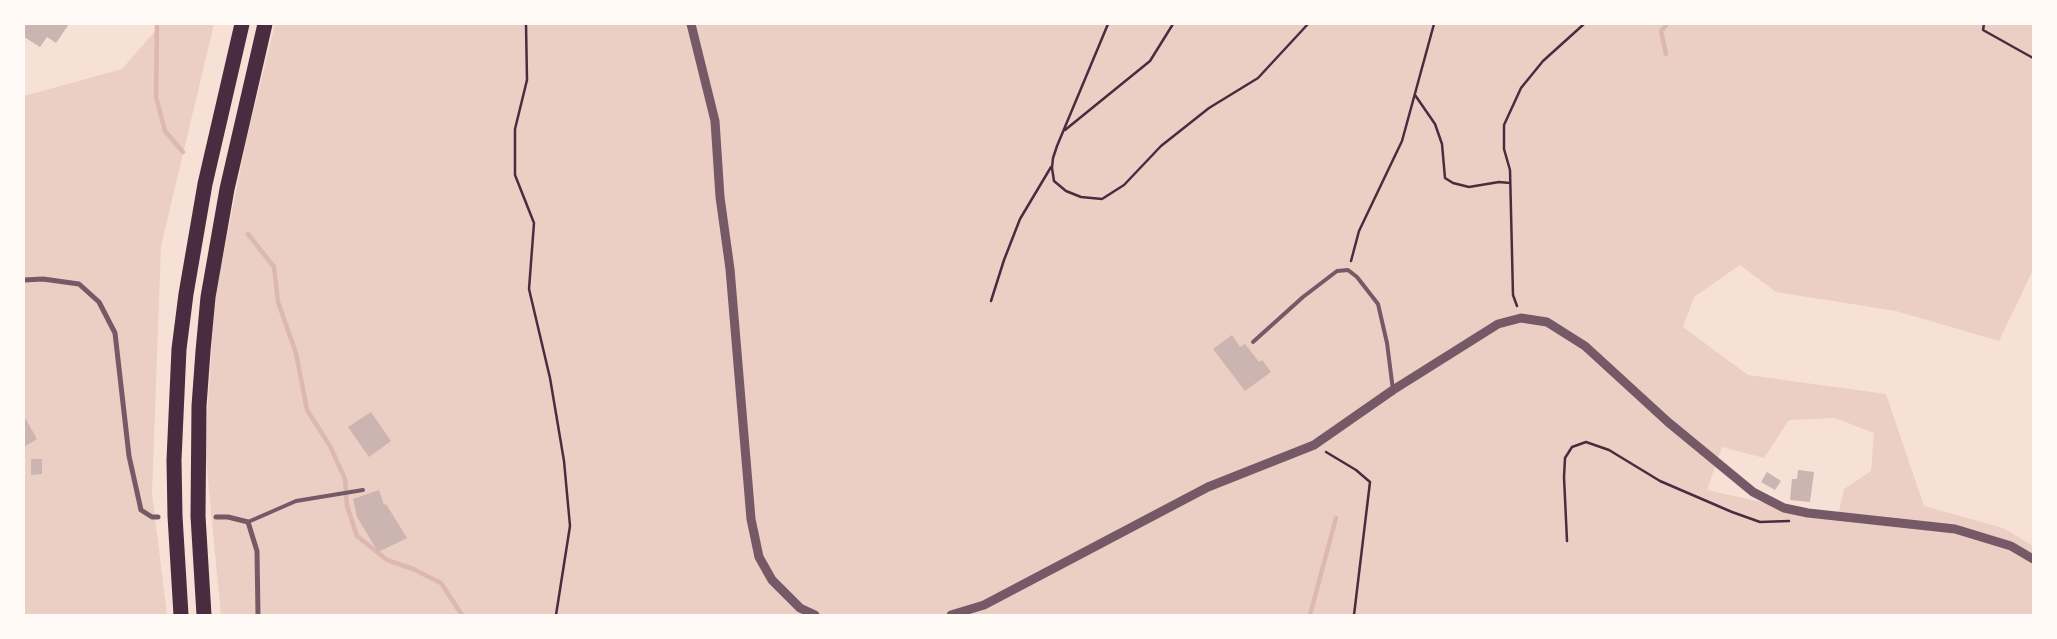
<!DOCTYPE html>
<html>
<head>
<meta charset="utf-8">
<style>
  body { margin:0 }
  #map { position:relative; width:2057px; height:639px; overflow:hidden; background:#f7e1d7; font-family:"Fira Sans Condensed",sans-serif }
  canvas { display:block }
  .frame { position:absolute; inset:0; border:25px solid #fffaf5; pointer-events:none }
</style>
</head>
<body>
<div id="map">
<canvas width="2057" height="639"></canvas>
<div class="frame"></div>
</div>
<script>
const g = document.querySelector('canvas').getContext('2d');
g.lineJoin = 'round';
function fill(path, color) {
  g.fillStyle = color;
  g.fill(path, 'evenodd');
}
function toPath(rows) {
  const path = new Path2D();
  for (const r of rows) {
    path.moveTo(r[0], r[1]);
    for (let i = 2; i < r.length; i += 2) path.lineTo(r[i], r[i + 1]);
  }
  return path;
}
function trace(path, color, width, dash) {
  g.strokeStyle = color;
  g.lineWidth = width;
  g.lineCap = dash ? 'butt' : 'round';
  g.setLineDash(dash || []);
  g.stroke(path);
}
fill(toPath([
  [161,24,214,24,161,246,152,493,167,615,24,615,24,96,122,69],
  [275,24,2033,24,2033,270,1999,341,1896,311,1776,292,1740,265,1694,297,1683,327,1748,375,1886,394,1924,506,2003,528,2033,546,2033,615,221,615,205,450,215,295,247,137],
  [1835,418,1874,433,1871,471,1844,489,1837,519,1707,490,1722,447,1764,458,1789,420]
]), '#ebcfc5');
trace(toPath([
  [157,24,156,97,165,131,183,152],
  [1666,54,1661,31,1667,24],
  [248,234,274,267,278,302,296,353,307,410,330,446,345,479,347,506,357,536,387,560,413,569,441,583,462,615],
  [1310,615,1336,518]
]), '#dcb8b0', 4.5);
fill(toPath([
  [24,24,69,24,56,43,47,37,40,47,24,37],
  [1232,335,1240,347,1245,344,1259,362,1262,360,1271,372,1245,391,1213,349],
  [371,412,391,441,369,457,348,427],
  [24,416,37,439,24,447],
  [31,459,42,459,42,474,31,475],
  [1798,470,1814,472,1810,502,1790,500,1792,479,1797,479],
  [1767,472,1781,481,1775,490,1761,482],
  [379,490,384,505,386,504,407,538,378,552,357,517,353,499]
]), '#ccb4b1');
trace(toPath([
  [526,24,527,80,515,129,515,175,534,223,529,289,550,378,564,461,570,526,556,615],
  [1108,24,1057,146,1053,158,1052,168,1054,181,1066,191,1081,197,1102,199,1124,185,1161,146,1209,108,1258,78,1308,24],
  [1984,24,1983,30,2033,58],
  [1415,95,1435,124,1442,144,1445,178,1453,183,1469,187,1499,182,1510,183],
  [1065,130,1150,61,1173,24],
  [1351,261,1359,231,1402,141,1434,24],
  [991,301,1004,260,1020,219,1051,167],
  [1517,306,1513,295,1510,170,1504,149,1504,125,1521,88,1543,61,1584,24],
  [1326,452,1356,470,1370,482,1354,615],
  [1567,541,1564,477,1565,458,1572,447,1586,442,1609,450,1660,481,1732,512,1760,522,1789,521]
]), '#4a2c40', 2.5);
trace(toPath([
  [1253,342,1303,297,1337,271,1348,270,1357,277,1378,304,1387,343,1393,390],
  [248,522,296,501,363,490]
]), '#755966', 4);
trace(toPath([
  [24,280,43,279,79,284,99,302,115,333,129,456,141,510,152,517,158,517],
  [216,517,228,517,248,522,257,551,258,615]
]), '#755966', 5);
trace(toPath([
  [691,24,715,121,720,197,730,269,751,519,759,557,772,580,800,608,815,615],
  [951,615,984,605,1208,487,1314,445,1393,390,1498,324,1521,318,1547,322,1585,346,1668,422,1753,492,1784,508,1808,513,1955,529,2011,546,2033,559]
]), '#755966', 9);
trace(toPath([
  [181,615,175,516,174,460,179,349,186,294,205,184,242,24],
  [204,615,198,516,199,406,203,351,208,297,227,189,265,24]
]), '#4a2c40', 15);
</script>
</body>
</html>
